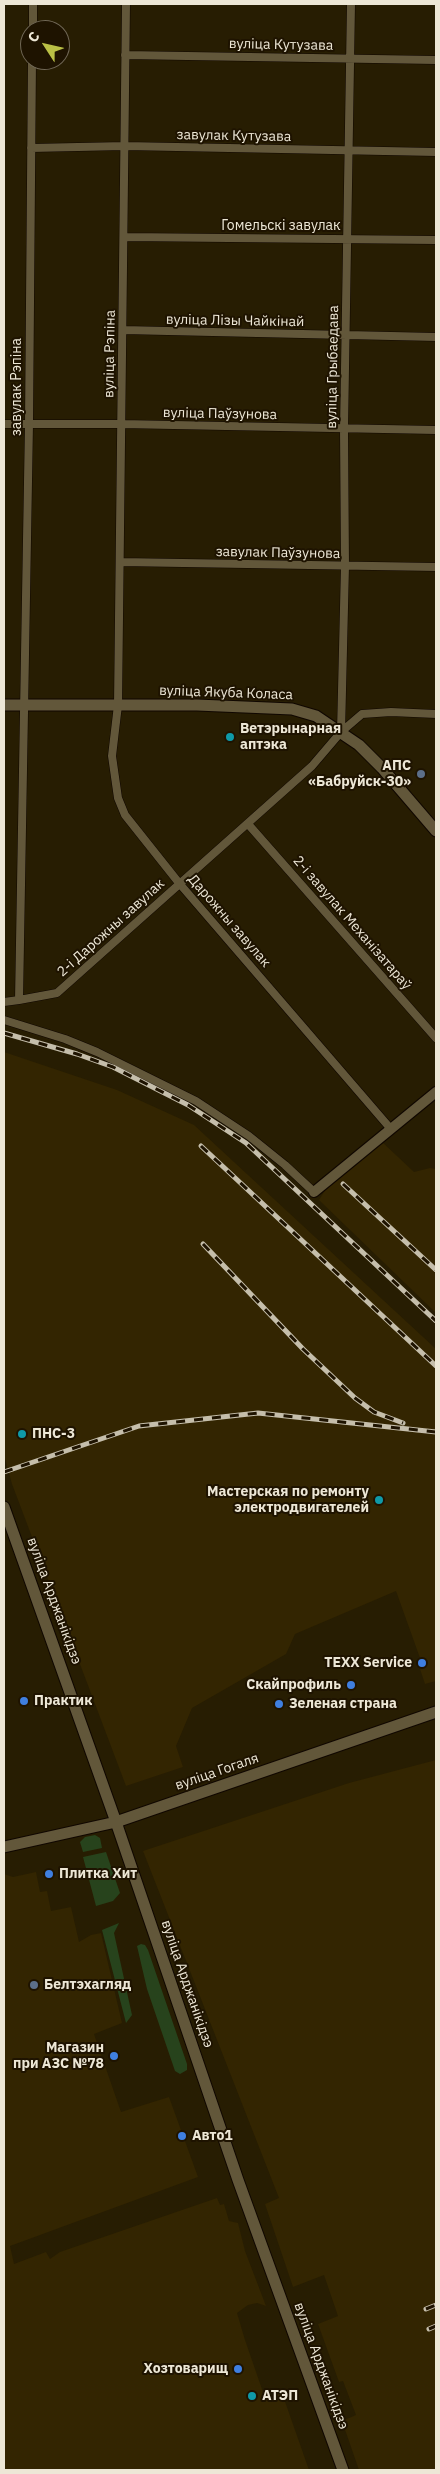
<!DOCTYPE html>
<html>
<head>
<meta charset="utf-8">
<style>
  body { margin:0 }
  #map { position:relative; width:440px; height:2474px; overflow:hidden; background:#271d02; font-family:"IBM Plex Sans",sans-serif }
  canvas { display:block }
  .frame { position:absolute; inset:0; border:5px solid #ede7d6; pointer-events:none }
  .north { position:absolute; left:20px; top:20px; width:50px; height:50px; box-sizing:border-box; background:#1e1300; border:1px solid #716856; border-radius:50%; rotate:305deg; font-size:14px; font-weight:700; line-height:20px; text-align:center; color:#ede7d6 }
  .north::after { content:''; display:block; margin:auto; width:18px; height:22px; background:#bac045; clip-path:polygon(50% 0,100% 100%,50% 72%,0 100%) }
</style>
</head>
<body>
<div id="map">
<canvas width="440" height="2474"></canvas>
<div class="frame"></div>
<div class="north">С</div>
</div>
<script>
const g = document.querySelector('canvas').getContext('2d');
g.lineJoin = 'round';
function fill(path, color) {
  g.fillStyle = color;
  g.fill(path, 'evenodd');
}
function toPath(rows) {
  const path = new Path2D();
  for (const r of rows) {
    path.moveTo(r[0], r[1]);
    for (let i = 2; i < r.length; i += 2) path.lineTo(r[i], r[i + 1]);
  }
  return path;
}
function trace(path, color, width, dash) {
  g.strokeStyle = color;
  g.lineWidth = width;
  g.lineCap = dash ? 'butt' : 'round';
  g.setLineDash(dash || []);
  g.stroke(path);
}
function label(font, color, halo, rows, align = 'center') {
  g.font = font + ' "IBM Plex Sans",sans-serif';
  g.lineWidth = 4;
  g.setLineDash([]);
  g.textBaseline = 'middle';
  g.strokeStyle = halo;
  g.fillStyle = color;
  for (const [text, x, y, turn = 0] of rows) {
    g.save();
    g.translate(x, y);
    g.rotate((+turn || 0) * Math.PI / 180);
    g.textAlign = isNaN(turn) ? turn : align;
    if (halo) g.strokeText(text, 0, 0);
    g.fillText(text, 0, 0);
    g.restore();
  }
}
fill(toPath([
  [4,1052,117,1090,194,1125,436,1349,436,1681,425,1684,417,1660,420,1658,396,1591,295,1634,286,1654,192,1708,176,1746,183,1767,126,1786,12,1484,4,1455],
  [381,1141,414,1172,430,1168,436,1169,436,1313,319,1200,329,1184],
  [436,1760,436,2470,359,2470,342,2421,356,2415,343,2381,339,2382,318,2324,338,2316,324,2275,293,2287,265,2204,279,2198,143,1851,349,1783],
  [36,1872,40,1892,47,1891,51,1911,71,1907,79,1942,91,1935,101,1933,122,2023,94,2034,121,2112,169,2097,198,2177,10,2246,14,2264,46,2252,50,2259,60,2252,217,2198,220,2205,224,2204,229,2221,238,2223,245,2251,266,2306,257,2303,248,2305,237,2313,245,2340,265,2398,282,2393,309,2470,4,2470,4,1874,13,1877]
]), '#332501');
fill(toPath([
  [95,1835,100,1838,102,1848,83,1852,80,1842,85,1837],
  [106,1852,120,1893,113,1901,96,1906,83,1857],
  [119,1923,114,1933,132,2015,126,2023,102,1930],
  [141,1944,145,1945,148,1950,187,2064,187,2070,180,2074,175,2071,147,1989,137,1946]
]), '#27431c');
const minor = toPath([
  [126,4,118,705,112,756,118,798,125,815,179,883,390,1128],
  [33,30,33,4],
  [125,55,436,60],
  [31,148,125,146,436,152],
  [125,237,436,240],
  [123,330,436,337],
  [4,424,121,424,436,430],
  [120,562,436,567],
  [341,732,345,566,344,429,351,4],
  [248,824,436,1038],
  [19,1000,57,993,312,766,341,732,362,714,391,712,436,714],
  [4,1002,19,1000,29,424,32,60],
  [4,1020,65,1039,97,1052,196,1101,249,1136,285,1165,314,1192]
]);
const tertiary = toPath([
  [314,1192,436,1092]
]);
const secondary = toPath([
  [4,705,197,705,292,709,316,716,359,745,382,768,436,831],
  [4,1507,116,1822,238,2180,343,2470],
  [4,1847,116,1822,436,1712]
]);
trace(minor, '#100700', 9);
trace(tertiary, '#100700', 12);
trace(secondary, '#100700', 13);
trace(minor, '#62573a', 8);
trace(tertiary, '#62573a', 10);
trace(secondary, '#62573a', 11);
const rail = toPath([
  [4,1033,77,1054,113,1067,188,1105,246,1143,436,1321],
  [201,1146,436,1366],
  [343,1184,436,1270],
  [203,1244,303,1349,355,1398,374,1412,403,1423],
  [4,1472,139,1426,258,1413,436,1432],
  [426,2309,436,2305],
  [429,2329,436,2326]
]);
trace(rail, '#c5beab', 5);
trace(rail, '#1e1300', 3, [9]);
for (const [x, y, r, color] of [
  [230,737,5,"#0f9aa8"],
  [421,774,5,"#5c6f8a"],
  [22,1434,5,"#0f9aa8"],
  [379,1500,5,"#0f9aa8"],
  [422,1663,5,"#3f7fe0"],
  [351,1685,5,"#3f7fe0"],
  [24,1701,5,"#3f7fe0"],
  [279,1704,5,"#3f7fe0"],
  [49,1874,5,"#3f7fe0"],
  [34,1985,5,"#5c6f8a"],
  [114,2056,5,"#3f7fe0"],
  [182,2136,5,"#3f7fe0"],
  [238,2369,5,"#3f7fe0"],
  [252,2396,5,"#0f9aa8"]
]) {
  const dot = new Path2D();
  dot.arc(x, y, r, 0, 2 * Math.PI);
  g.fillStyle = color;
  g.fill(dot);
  trace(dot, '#1e1300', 2);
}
label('14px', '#ede7d6', '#1e1300', [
  ["вуліца Кутузава",281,45,1],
  ["завулак Кутузава",234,136,1],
  ["Гомельскі завулак",281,226],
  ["вуліца Лізы Чайкінай",235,321,1],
  ["вуліца Рэпіна",110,354,-89],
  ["вуліца Грыбаедава",333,367,-89],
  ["завулак Рэпіна",17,387,-90],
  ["вуліца Паўзунова",220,414,1],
  ["завулак Паўзунова",278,553,1],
  ["вуліца Якуба Коласа",226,693,2],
  ["Дарожны завулак",229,921,49],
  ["2-і завулак Механізатараў",352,923,49],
  ["2-і Дарожны завулак",111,928,-42],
  ["вуліца Арджанікідзэ",54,1601,70],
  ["вуліца Гогаля",217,1772,-19],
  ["вуліца Арджанікідзэ",187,1984,71],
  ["вуліца Арджанікідзэ",321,2366,70]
]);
label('bold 14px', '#ede7d6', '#1e1300', [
  ["Ветэрынарная",240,729],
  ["аптэка",240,745],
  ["АПС",411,766,"right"],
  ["«Бабруйск-30»",411,782,"right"],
  ["ПНС-3",32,1434],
  ["Мастерская по ремонту",369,1492,"right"],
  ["электродвигателей",369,1508,"right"],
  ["TEXX Service",412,1663,"right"],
  ["Скайпрофиль",341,1685,"right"],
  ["Практик",34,1701],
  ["Зеленая страна",289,1704],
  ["Плитка Хит",59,1874],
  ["Белтэхагляд",44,1985],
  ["Магазин",104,2048,"right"],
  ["при АЗС №78",104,2064,"right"],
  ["Авто1",192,2136],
  ["Хозтоварищ",228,2369,"right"],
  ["АТЭП",262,2396]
], 'left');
</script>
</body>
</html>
